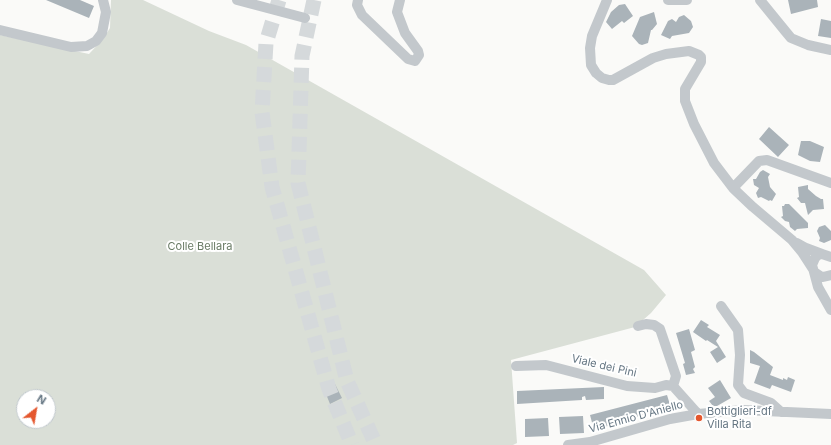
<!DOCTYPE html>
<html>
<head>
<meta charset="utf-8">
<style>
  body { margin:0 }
  #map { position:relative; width:831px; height:445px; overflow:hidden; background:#fafaf8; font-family:Inter,sans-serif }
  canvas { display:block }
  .north { position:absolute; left:16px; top:389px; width:40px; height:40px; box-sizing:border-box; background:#fff; border:1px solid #c1c8cd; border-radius:50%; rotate:31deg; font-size:11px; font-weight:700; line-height:16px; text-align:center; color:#657683 }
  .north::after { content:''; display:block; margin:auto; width:14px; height:18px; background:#e4572e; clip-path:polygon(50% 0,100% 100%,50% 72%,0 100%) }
</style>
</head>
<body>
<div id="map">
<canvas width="831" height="445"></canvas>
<div class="north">N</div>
</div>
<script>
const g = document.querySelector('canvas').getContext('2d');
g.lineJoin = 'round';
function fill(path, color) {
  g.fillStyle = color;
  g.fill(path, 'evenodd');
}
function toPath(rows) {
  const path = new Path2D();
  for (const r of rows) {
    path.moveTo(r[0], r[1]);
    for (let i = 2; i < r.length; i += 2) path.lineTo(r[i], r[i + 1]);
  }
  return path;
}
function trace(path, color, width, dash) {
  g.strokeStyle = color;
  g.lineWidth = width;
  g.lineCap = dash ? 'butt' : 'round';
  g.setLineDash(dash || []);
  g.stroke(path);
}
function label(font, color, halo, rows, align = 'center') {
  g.font = font + ' Inter,sans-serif';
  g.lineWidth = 4;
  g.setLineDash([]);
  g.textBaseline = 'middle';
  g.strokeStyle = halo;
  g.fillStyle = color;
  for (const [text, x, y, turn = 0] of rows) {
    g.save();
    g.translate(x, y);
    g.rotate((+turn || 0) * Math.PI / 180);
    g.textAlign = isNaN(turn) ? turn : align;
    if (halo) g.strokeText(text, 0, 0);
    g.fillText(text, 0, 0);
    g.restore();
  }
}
fill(toPath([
  [111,0,143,0,209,31,246,45,644,270,666,295,651,313,635,327,511,360,517,443,513,445,0,445,0,35,89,54,103,39,110,28],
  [24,397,48,397,48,421,24,421]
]), '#dadfd7');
fill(toPath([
  [46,0,80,0,94,6,89,18],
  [788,0,817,0,818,7,791,14],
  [625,4,633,16,624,23,622,21,612,29,606,22,611,12,619,5],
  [654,12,657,24,652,30,651,30,648,43,642,45,639,44,632,36,640,17],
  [684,15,691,21,693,27,689,33,672,36,670,39,661,35,668,21,672,19,676,22,679,17],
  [821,19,831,21,831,38,818,36],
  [769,127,789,145,778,157,759,139],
  [801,141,810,141,824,147,820,162,810,161,798,155],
  [763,170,770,174,768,177,770,187,776,194,772,201,770,200,769,201,761,197,758,198,756,193,759,188,754,185,753,179,756,179,760,172],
  [808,185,808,189,816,196,821,199,823,199,824,209,813,210,808,215,805,203,801,203,797,198,799,197,798,187],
  [785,204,789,204,808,223,808,228,797,229,795,231,790,227,789,222,785,221,781,217,783,216,782,206,784,206],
  [825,225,831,231,831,240,824,243,819,241,820,238,817,231,819,227],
  [701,320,709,325,707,327,720,335,716,341,726,357,717,363,710,352,718,347,707,340,706,341,693,332],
  [689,329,695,350,691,352,695,367,693,369,695,373,686,375,683,364,685,363,676,333],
  [750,350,754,352,773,367,770,375,783,380,783,378,787,380,788,377,795,380,791,392,772,385,770,389,754,383,760,366,750,363],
  [720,380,731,398,717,406,713,406,709,401,715,397,708,388],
  [335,384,342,398,330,404,326,394,328,390,327,388],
  [604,387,604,399,586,400,585,396,582,397,582,400,517,404,517,391],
  [667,395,671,408,621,421,622,422,594,430,590,415],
  [583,416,584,433,560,434,559,417],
  [548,418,549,436,525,437,525,419]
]), '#aab3b9');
trace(toPath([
  [279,0,266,43,262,112,272,187,329,389,352,445],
  [314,0,302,56,298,183,347,381,376,445]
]), '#d5d9db', 15, [15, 8]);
trace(toPath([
  [237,0,305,18],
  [358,0,357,5,362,15,408,59,415,61,419,55,418,51,405,33,397,12,400,0],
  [607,0,592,36,590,48,591,65,596,73,602,78,609,80,613,80,653,58,666,54,689,51,699,55,701,57,701,62,685,89,685,101,694,124,714,163,733,188,753,207,792,240,802,252,813,269],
  [668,0,687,0],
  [760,0,786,32,791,38,808,45,831,50],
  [0,30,71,47,87,46,96,41,102,33,106,12,103,0],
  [733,188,759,161,767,160,831,183],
  [797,243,806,248,822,254],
  [831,257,822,254,818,255,815,258,812,265,814,272,820,276,823,277,831,275],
  [814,272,818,287,831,310],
  [721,306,738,330,740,355,738,385,744,393,771,403,781,412],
  [638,326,646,324,654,325,660,329,676,376,673,386],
  [516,366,546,365,627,386,655,388,666,385,673,386,698,414],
  [568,445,590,442,670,419,698,414,743,410,831,414]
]), '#c3c8cc', 10);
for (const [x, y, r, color] of [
  [699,418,4,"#e4572e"]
]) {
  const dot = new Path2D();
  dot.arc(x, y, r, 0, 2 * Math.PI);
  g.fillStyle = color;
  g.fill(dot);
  trace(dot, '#fff', 1.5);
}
label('11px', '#687a64', '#fff', [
  ["Colle Bellara",200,247]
]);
label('11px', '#657683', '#fff', [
  ["Viale dei Pini",604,366,13],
  ["Via Ennio D'Aniello",636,417,-15]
]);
label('11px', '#657683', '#fff', [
  ["Bottiglieri-df",707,412],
  ["Villa Rita",707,425]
], 'left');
</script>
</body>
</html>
